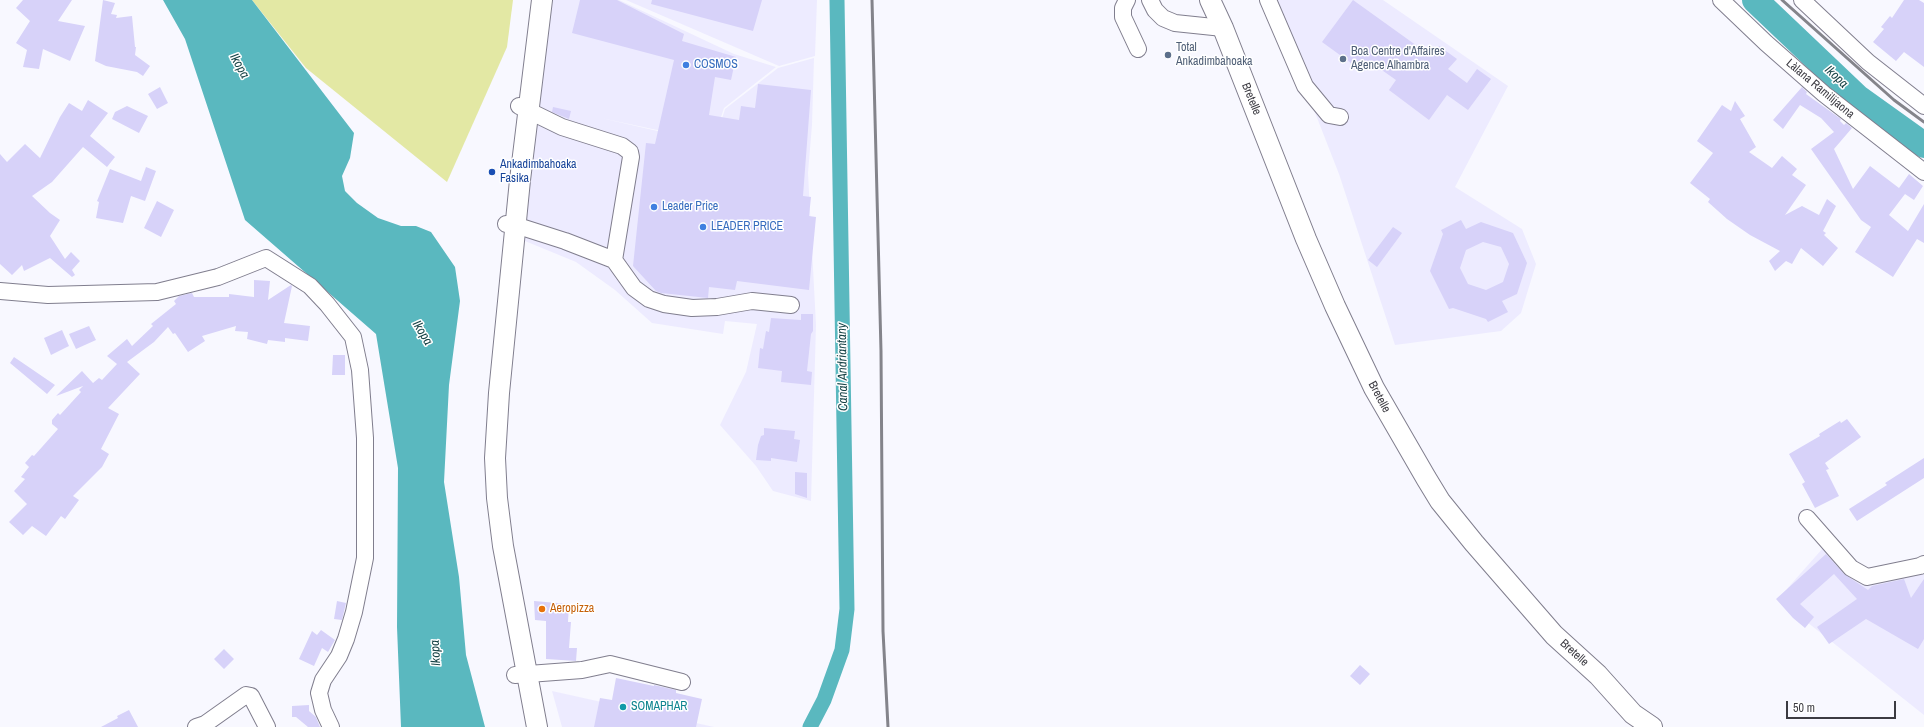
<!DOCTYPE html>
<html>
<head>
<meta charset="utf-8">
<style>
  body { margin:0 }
  #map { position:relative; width:1924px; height:727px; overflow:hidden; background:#f8f8ff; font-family:"Archivo Narrow",sans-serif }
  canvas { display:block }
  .scale { position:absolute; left:1786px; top:701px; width:110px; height:18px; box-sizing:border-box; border:2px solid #3c3b42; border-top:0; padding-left:5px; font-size:12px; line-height:14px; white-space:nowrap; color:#3c3b42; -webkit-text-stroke:3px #fff; paint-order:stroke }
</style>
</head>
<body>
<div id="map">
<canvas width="1924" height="727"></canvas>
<div class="scale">50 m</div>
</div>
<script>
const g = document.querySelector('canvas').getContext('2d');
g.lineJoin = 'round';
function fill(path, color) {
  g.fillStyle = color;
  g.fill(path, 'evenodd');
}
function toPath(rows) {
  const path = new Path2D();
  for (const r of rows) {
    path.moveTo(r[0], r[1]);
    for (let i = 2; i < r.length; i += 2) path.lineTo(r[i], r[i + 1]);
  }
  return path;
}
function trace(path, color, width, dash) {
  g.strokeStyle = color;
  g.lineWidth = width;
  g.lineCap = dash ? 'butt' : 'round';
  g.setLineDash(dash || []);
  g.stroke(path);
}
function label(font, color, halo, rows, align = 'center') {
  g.font = font + ' "Archivo Narrow",sans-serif';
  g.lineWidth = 3;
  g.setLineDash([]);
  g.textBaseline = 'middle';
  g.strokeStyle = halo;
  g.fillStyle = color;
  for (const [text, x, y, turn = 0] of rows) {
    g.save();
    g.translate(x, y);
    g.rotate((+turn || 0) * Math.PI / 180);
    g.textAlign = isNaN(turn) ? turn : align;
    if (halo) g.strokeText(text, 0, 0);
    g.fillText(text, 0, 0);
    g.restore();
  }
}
fill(toPath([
  [553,0,619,0,734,54,776,67,724,108,713,142,601,118,714,144,725,109,778,68,814,58,812,125,808,173,816,325,811,501,773,491,756,466,720,425,746,372,757,324,725,321,723,334,652,323,615,290,576,262,525,241,537,103],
  [626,0,817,0,815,56,779,66],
  [1271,0,1383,0,1508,86,1455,187,1522,229,1536,264,1521,313,1501,331,1395,345,1339,174],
  [1823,548,1868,569,1924,562,1924,715,1778,599],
  [552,691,714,727,562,727]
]), '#edebff');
fill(toPath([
  [252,0,513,0,507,47,447,182,306,68]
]), '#e3e8a4');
fill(toPath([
  [163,0,252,0,354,133,350,158,342,176,345,191,357,203,378,218,401,226,416,226,431,232,455,267,460,301,449,385,444,482,459,577,466,655,485,727,401,727,397,627,398,468,376,334,245,220,185,39]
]), '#5ab8bf');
trace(toPath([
  [810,727,824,700,842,650,847,609,837,0]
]), '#5ab8bf', 15);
trace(toPath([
  [1755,0,1857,97,1924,145]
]), '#5ab8bf', 26);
fill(toPath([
  [23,0,72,0,58,21,85,26,70,61,43,49,39,69,23,67,27,50,16,43,30,21,16,8],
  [103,0,115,3,111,14,117,15,116,18,132,16,135,47,136,47,135,55,150,66,143,76,137,72,106,66,95,61],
  [580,0,617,0,684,34,682,41,736,57,731,80,715,77,709,115,739,120,741,106,755,108,758,84,811,90,803,196,811,197,809,216,816,217,809,290,737,281,735,290,709,287,708,298,661,293,656,291,633,266,646,143,655,144,674,60,572,33],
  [652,0,762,0,753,31,651,4],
  [1353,0,1431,56,1439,46,1457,59,1448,69,1467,83,1477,69,1491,79,1468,110,1447,95,1429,120,1389,90,1396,80,1369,61,1362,71,1322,42],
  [1904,0,1919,0,1924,3,1924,67,1904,52,1896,61,1873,42,1884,29,1881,27,1890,16,1892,18],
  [160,87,168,103,157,109,148,94],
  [1802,87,1807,92,1806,94,1841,119,1840,121,1844,125,1846,123,1852,128,1834,149,1853,189,1870,166,1899,188,1909,174,1923,186,1914,200,1905,194,1889,215,1908,231,1924,204,1924,243,1917,239,1893,277,1855,252,1871,227,1861,220,1811,149,1834,132,1821,118,1800,105,1783,129,1773,120],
  [88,100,108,113,90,136,115,157,107,167,83,147,52,182,32,196,50,213,60,220,50,236,65,259,71,252,80,261,72,270,75,275,72,277,50,258,24,271,22,265,12,275,0,264,0,154,7,162,25,144,40,158,60,117,69,103,82,111],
  [1735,101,1745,116,1740,119,1756,147,1749,152,1772,168,1782,156,1797,169,1792,175,1806,185,1785,215,1802,206,1819,215,1827,199,1836,206,1823,231,1826,233,1824,235,1838,248,1823,266,1801,248,1792,264,1786,261,1775,271,1769,261,1780,251,1750,235,1727,219,1708,202,1710,199,1690,183,1713,153,1697,141,1722,105,1731,111],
  [127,106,148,116,139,133,112,119,115,112],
  [553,107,571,111,569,119,552,112],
  [146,167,156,171,145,201,131,196,123,223,96,218,99,202,97,201,110,169,141,181],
  [157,201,174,210,161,237,144,228],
  [1461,220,1466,229,1481,222,1513,233,1527,263,1517,294,1502,301,1508,312,1488,322,1486,319,1453,308,1449,309,1430,271,1443,234,1441,230],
  [1483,242,1501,247,1509,264,1503,282,1486,290,1468,284,1460,268,1466,250],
  [1393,227,1402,233,1377,267,1368,260],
  [254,280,270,281,268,300,291,285,292,286,284,323,310,326,308,341,285,338,285,342,268,340,267,344,247,339,248,332,235,331,236,326,202,336,205,341,188,352,175,333,173,334,168,327,154,342,127,362,140,374,108,408,119,414,101,449,109,454,102,467,73,496,79,500,65,519,61,516,46,536,32,526,23,535,9,522,27,504,14,491,25,479,21,477,29,467,25,463,32,455,34,456,58,429,52,424,52,420,58,413,60,415,81,392,79,390,83,386,56,396,82,371,93,383,99,378,102,380,117,364,107,356,127,339,132,346,153,326,151,324,176,304,174,301,179,296,192,293,194,297,229,297,229,294,254,297],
  [801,314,813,314,813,331,811,334,807,371,812,372,811,385,781,382,782,371,758,368,760,348,763,349,766,331,769,332,771,318,801,320],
  [89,326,96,340,76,349,69,334],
  [62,330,69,346,51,355,44,338],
  [333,355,345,355,345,375,332,375],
  [14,357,55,385,47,394,10,363],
  [1847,419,1861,437,1825,463,1829,469,1826,470,1839,496,1815,508,1802,484,1805,482,1789,454,1820,436,1819,434,1840,421,1841,423],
  [764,428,795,431,794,439,800,440,797,462,771,458,771,461,756,460,758,445,761,436,764,435],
  [1924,458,1924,478,1857,521,1849,509,1887,485,1885,483],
  [795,472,807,473,807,498,795,494],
  [1826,554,1844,574,1868,590,1872,586,1904,579,1911,598,1924,579,1924,639,1918,649,1866,619,1829,644,1817,627,1857,599,1834,574,1800,604,1814,617,1805,628,1793,618,1776,599],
  [337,601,346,603,342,620,334,619],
  [534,601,569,604,568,622,571,622,569,648,577,648,576,661,546,659,546,621,535,620],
  [321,630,335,640,328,652,322,648,314,666,299,659,312,631,317,635],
  [224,649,234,659,224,669,214,659],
  [1360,665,1370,674,1360,685,1350,676],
  [616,678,654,686,654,685,676,690,676,693,702,699,696,727,594,727,600,698,612,700],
  [309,705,309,711,316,717,320,727,308,727,296,717,292,717,292,706],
  [129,710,138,727,101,727,118,718,117,716]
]), '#d7d2f9');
const minor = toPath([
  [1127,0,1123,8,1123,17,1138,49],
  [1150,0,1155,10,1163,18,1175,23,1223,28],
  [1268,0,1305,86,1329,115,1340,117],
  [1721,0,1766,43,1824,94,1924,172],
  [1802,0,1868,62,1924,106],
  [506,224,515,225,565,241,614,260,631,157,630,152,622,146,562,127,519,106],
  [614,260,634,288,649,299,664,304,692,308,717,307,752,301,791,305],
  [0,291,48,295,157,292,218,277,266,258,310,286,327,304,353,337,360,370,365,438,365,558,354,612,346,639,339,656,323,680,319,693,323,710,331,727],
  [1807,518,1851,568,1867,577,1920,566,1924,564],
  [515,675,582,670,610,664,682,682],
  [196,727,205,724,246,695,251,696,267,727]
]);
const major = toPath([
  [1210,0,1223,28,1306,239,1335,306,1374,388,1426,478,1440,501,1474,543,1554,635,1598,675,1633,714,1652,727],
  [537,727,503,546,497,498,495,458,499,393,520,180,542,0]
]);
trace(minor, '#807e8e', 18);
trace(major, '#807e8e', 22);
trace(minor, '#fff', 16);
trace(major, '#fff', 20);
trace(toPath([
  [872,0,881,351,883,631,888,727],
  [1782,0,1894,100,1924,122]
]), '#84848b', 3);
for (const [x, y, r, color] of [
  [1168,55,4,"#5c6f8a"],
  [1343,59,4,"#5c6f8a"],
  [686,65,4,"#3f7fe0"],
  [492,172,4,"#1a4fb4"],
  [654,207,4,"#3f7fe0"],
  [703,227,4,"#3f7fe0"],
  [542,609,4,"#e8710a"],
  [623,707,4,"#0f9aa8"]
]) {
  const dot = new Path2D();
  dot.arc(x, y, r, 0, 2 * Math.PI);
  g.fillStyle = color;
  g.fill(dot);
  trace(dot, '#fff', 1.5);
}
label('12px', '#4e5e75', '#fff', [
  ["Total",1176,48],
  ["Ankadimbahoaka",1176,62],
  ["Boa Centre d'Affaires",1351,52],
  ["Agence Alhambra",1351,66]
], 'left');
label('12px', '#366cbe', '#fff', [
  ["COSMOS",694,65],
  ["Leader Price",662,207],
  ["LEADER PRICE",711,227]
], 'left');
label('12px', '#3c3b42', '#fff', [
  ["Làlana Ramilijaona",1820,89,40],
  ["Bretelle",1251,99,68],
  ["Bretelle",1379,397,62],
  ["Bretelle",1574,653,42]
]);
label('12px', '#164399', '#fff', [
  ["Ankadimbahoaka",500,165],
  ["Fasika",500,179]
], 'left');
label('12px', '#c56008', '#fff', [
  ["Aeropizza",550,609]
], 'left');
label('12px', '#0d838f', '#fff', [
  ["SOMAPHAR",631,707]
], 'left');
label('italic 13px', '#184447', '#fff', [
  ["Ikopa",239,66,61],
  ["Ikopa",1836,77,43],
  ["Ikopa",422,333,58],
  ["Canal Andriantany",843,367,-91],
  ["Ikopa",436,653,-93]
]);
</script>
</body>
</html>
